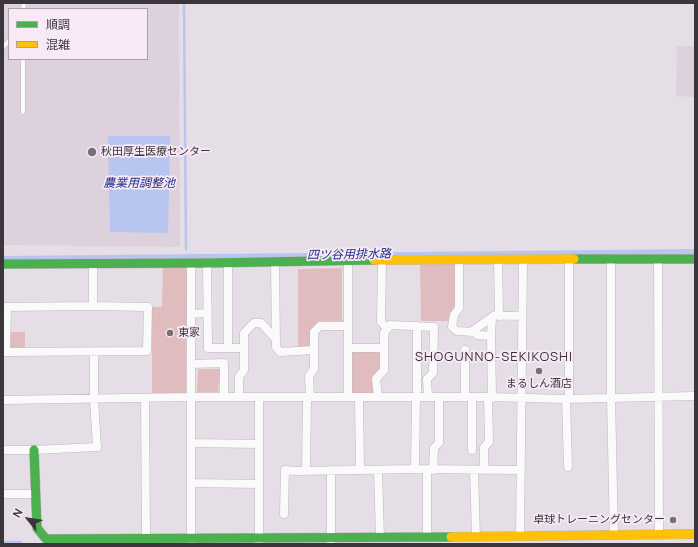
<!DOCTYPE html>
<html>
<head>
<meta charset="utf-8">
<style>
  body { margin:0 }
  #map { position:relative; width:698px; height:547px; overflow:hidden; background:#e6dee6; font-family:Manrope,"Noto Sans JP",sans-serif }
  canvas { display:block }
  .frame { position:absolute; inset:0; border:4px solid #3b363b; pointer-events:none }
  .legend { position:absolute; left:8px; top:8px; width:140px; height:52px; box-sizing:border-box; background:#f7e9f6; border:1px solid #aca1ab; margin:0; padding:5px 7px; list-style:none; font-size:12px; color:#3b363b }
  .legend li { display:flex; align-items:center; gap:8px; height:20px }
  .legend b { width:20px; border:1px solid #aca1ab }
  .north { position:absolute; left:8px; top:499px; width:40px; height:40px; -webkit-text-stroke:3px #f7e9f6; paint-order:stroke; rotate:300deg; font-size:11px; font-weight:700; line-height:16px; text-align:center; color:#3b363b }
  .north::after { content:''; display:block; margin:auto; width:14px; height:18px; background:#3b363b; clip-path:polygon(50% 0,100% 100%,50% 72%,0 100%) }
</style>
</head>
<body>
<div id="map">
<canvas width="698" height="547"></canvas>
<div class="frame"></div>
<ul class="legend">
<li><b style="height:5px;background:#4caf50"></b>順調</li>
<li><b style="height:5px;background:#ffc107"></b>混雑</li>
</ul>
<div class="north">N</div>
</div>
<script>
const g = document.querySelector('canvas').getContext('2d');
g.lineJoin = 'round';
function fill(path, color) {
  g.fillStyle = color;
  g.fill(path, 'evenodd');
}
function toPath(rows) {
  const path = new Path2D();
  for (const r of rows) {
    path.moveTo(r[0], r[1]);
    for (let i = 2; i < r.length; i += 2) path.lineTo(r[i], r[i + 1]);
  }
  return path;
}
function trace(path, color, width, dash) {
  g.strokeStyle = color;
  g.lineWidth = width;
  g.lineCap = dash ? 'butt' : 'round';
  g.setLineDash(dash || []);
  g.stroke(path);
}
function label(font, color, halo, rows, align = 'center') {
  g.font = font + ' Manrope,"Noto Sans JP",sans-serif';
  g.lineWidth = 3.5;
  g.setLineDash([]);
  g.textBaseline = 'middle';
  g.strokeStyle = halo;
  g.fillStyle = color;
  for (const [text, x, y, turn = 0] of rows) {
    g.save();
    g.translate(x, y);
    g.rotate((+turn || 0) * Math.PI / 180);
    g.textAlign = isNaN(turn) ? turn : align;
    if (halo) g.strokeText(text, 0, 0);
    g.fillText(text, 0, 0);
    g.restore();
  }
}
fill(toPath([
  [3,3,179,3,180,247,3,245],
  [9,9,147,9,147,59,9,59],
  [677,46,695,46,695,97,676,96]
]), '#ded1de');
fill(toPath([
  [456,264,455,307,451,312,450,321,421,321,420,265],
  [163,265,187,265,186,395,152,395,152,307,162,307],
  [342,268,342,321,319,321,310,332,310,347,298,347,298,269],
  [9,332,25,332,25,350,12,349,9,346],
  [380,351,380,368,373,377,374,394,352,394,351,352],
  [198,369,220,369,218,392,197,392]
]), '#e0bcbe');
fill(toPath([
  [108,136,170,136,168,233,110,232],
  [695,249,695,256,3,260,3,256,410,252]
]), '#b8c5f0');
trace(toPath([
  [184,3,186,249],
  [3,542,21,542]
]), '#b8c5f0', 2.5);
const lane = toPath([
  [23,9,24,3],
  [3,47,9,41],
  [23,59,23,112]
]);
const street = toPath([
  [569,259,569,399],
  [611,259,611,398,614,535],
  [658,259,659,535],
  [382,260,381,322,387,328],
  [459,260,459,308,454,315,452,327,457,331,474,332,478,335,491,336,492,398],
  [498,260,499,316],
  [348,261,348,397],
  [228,262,228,348],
  [275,262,276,347,280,352,314,350],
  [191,263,191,542],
  [207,263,208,348,244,348],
  [93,306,93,264],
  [3,307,93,306,148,307,147,351,3,352],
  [191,314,207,313],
  [417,326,417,390],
  [471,332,495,315,522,316],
  [491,336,492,318],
  [348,348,384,348],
  [6,352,7,307],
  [191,364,224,363,224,397],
  [239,397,239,377,244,370,244,333,254,323,261,323,276,339],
  [259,397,259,542],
  [310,397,309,376,314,369,314,332,320,326,348,326],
  [359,397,360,470],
  [378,397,376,379,384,370,384,333,390,325,434,327,433,373,427,379,428,397],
  [416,397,488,397,566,399,695,396],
  [465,397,465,350],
  [145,398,146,538],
  [566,399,568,467],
  [3,400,191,397,416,397,415,469],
  [191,443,259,444],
  [3,450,34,450,97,447,94,399,94,352],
  [472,450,472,397],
  [427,469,427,537],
  [378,470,380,538],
  [433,470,434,448,439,443,439,397],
  [474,470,476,537],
  [484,470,484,447,489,442,488,397],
  [306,471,307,397],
  [191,483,259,484],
  [3,494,35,494],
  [284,514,285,470,297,471,415,469,520,470],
  [520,536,523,259],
  [331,542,331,470]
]);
const fast = toPath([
  [574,259,695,259],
  [3,264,207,263,374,260],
  [34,450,37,528,46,539,451,537]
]);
const slow = toPath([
  [374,260,574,259],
  [451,537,695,534]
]);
trace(lane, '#bdb8bd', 5);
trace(street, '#bdb8bd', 9);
trace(fast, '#bdb8bd', 10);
trace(slow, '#bdb8bd', 10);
trace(lane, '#fbfafb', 4);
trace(street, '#fbfafb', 8);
trace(fast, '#4caf50', 9);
trace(slow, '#ffc107', 9);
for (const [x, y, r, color] of [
  [92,152,5,"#777177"],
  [170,333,4,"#777177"],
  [539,371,4,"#777177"],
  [673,520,4,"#777177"]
]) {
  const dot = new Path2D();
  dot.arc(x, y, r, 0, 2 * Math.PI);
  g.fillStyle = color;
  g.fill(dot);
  trace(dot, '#f7e9f6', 1.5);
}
label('11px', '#3b363b', '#f7e9f6', [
  ["秋田厚生医療センター",101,152],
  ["東家",178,333],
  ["まるしん酒店",539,384,"center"],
  ["卓球トレーニングセンター",665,520,"right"]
], 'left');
label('italic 12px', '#203184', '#f7e9f6', [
  ["農業用調整池",139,184],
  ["四ツ谷用排水路",349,255,-1]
]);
g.letterSpacing = '1px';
label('13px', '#3a2f3a', '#f7e9f6', [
  ["SHOGUNNO-SEKIKOSHI",494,357]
]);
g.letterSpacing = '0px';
</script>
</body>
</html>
